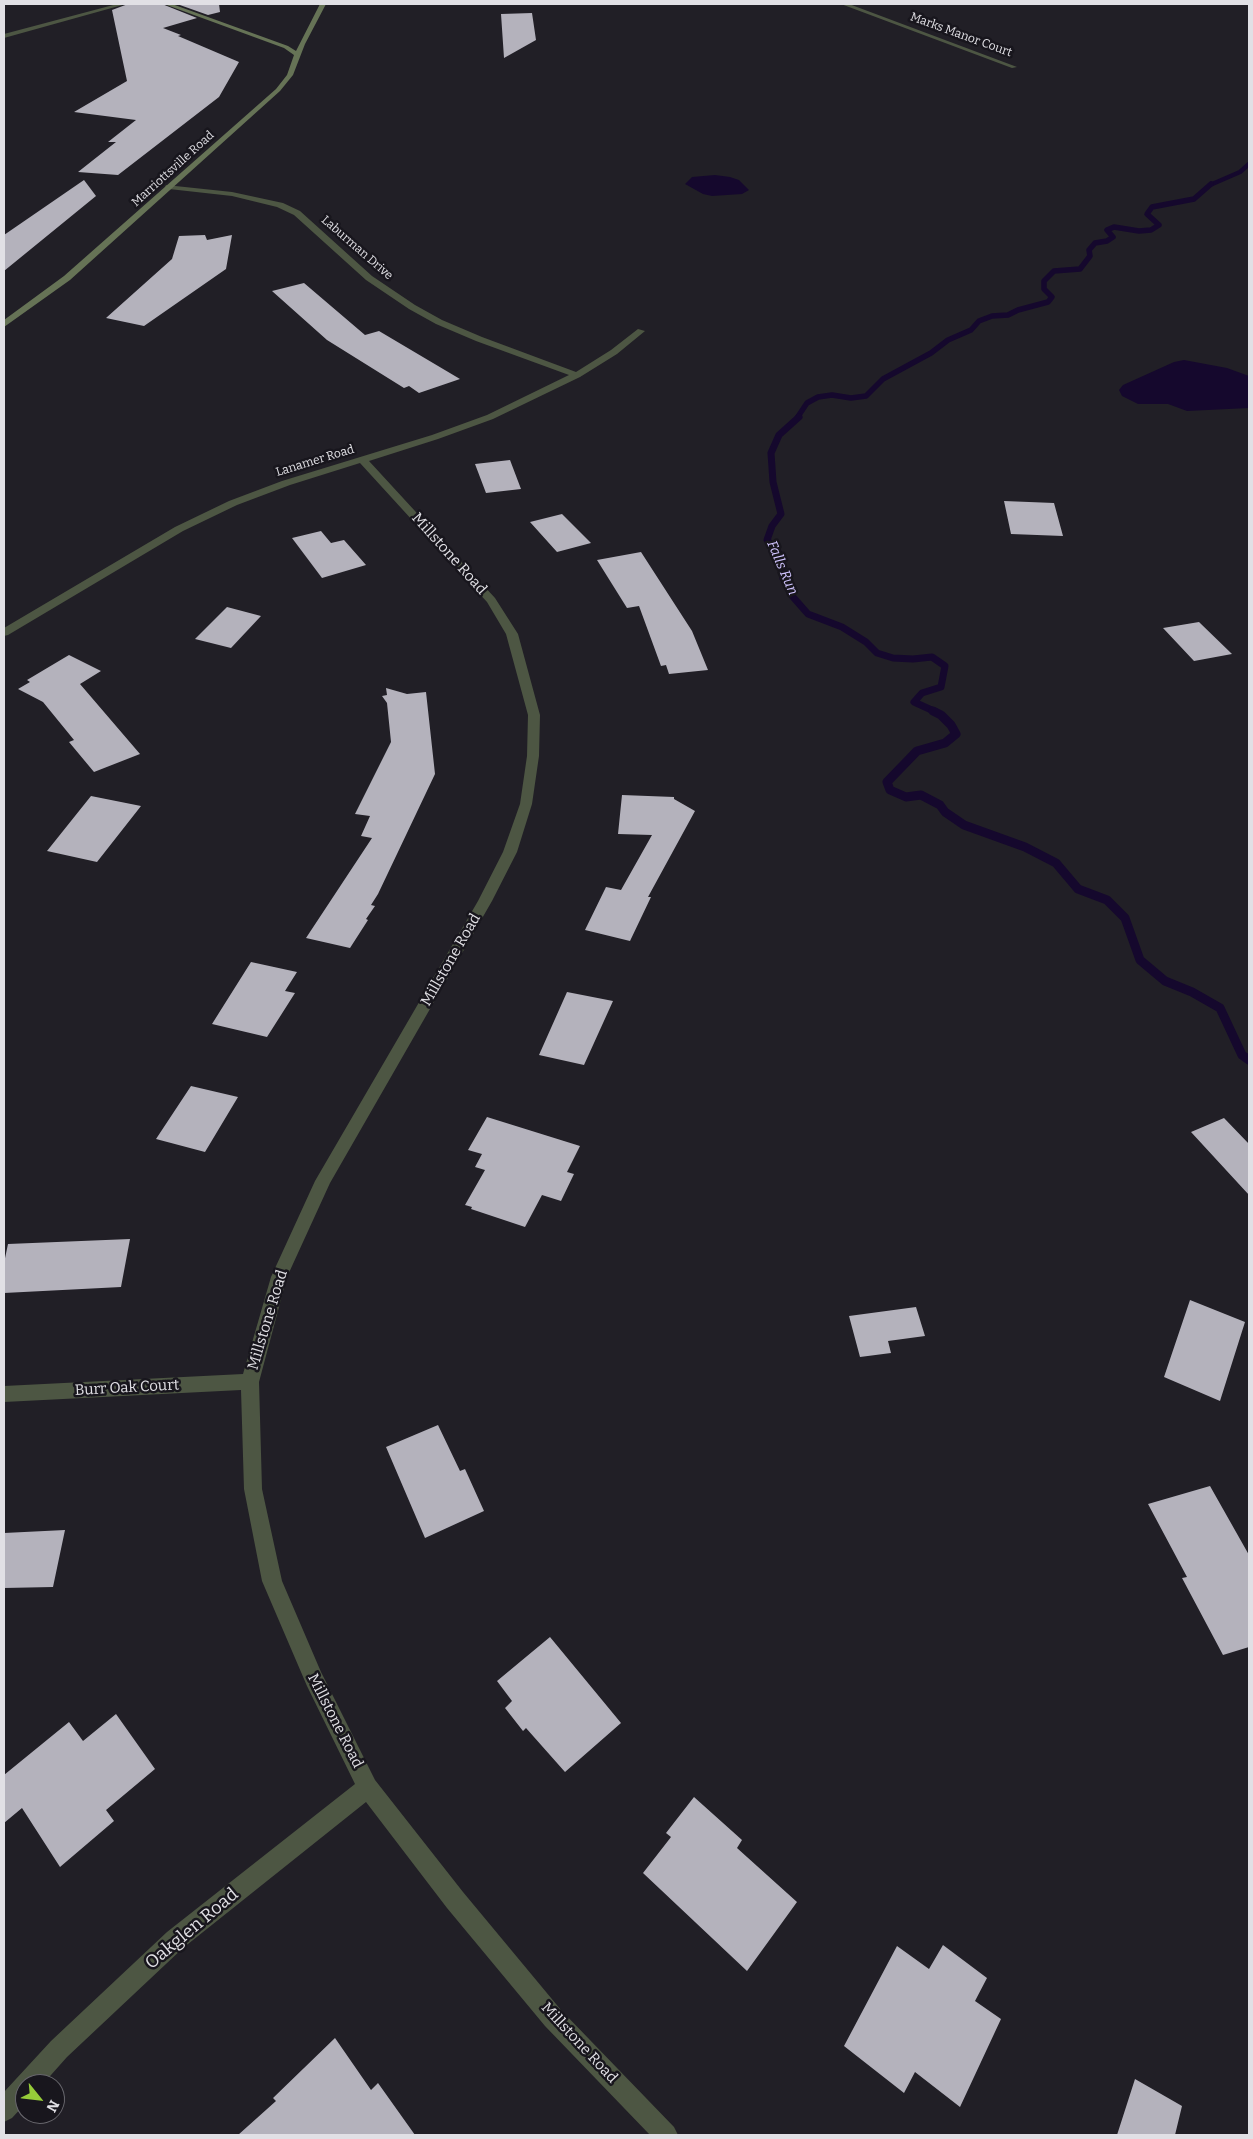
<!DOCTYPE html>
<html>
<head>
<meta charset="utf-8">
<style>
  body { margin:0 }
  #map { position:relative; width:1253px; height:2139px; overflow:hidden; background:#211f26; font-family:Bitter,serif }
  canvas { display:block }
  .frame { position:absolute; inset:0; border:5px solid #e1e0e5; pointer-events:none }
  .north { position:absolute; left:15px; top:2074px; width:50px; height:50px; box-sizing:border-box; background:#18161d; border:1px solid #68676d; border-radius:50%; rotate:119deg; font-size:14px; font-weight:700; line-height:20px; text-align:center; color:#e1e0e5 }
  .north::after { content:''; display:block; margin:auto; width:18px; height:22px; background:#96cc39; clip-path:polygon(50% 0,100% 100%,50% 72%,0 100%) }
</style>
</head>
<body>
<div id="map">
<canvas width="1253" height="2139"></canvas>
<div class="frame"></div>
<div class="north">N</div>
</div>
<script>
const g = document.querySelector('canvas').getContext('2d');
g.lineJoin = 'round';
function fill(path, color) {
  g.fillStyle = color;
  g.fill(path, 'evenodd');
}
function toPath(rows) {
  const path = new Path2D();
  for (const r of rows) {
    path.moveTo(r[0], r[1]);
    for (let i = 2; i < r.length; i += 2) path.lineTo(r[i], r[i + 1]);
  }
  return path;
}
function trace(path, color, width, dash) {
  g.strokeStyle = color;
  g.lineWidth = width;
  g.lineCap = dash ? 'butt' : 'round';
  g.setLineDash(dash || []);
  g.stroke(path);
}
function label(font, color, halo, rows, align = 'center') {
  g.font = font + ' Bitter,serif';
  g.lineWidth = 5;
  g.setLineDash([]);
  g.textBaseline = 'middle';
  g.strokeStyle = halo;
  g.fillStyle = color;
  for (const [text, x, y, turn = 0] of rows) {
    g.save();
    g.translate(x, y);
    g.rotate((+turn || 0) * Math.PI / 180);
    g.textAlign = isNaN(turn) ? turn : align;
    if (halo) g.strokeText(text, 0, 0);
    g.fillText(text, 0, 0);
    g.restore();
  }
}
fill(toPath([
  [715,175,730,177,739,180,749,190,742,194,712,196,703,194,685,184,692,177],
  [1184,360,1227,368,1249,376,1249,408,1187,411,1168,404,1138,404,1122,396,1119,390,1123,385,1174,362]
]), '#15082d');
trace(toPath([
  [1210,185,1240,172,1249,164]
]), '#15082d', 4.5);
trace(toPath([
  [797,418,807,403,818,397,832,395,851,398,866,396,883,379,931,353,948,340,971,330,979,321,992,316,1008,315,1018,310,1048,302,1052,297,1044,289,1044,281,1054,271,1080,269,1090,256,1089,250,1095,243,1107,241,1113,237,1107,230,1114,227,1139,231,1151,230,1159,225,1147,214,1152,207,1194,199,1211,184]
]), '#15082d', 5.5);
trace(toPath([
  [799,417,779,435,771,453,773,482,781,514,772,526,767,540,778,552,783,578,793,597,808,614,842,627,866,642,877,653,893,658,913,659,932,657,945,666,941,687,922,693,914,702,936,712]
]), '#15082d', 7);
trace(toPath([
  [933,711,941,715,951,725,956,734,945,743,917,751,887,782,890,790,906,797,921,795,940,805,945,812,964,825,1025,847,1056,863,1078,889,1107,900,1125,918,1140,960,1165,981,1192,992,1220,1008,1242,1055,1249,1060]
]), '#15082d', 9);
fill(toPath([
  [128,4,162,4,197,18,163,28,181,35,178,36,239,62,219,97,118,175,78,172,116,142,108,142,136,120,74,112,127,81,112,10],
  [177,4,219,4,220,12,208,15],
  [532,13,536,40,504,58,501,14],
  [84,180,96,196,4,271,4,235],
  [205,235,207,240,232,235,226,269,144,326,106,318,172,259,179,236],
  [304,283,365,335,379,331,460,379,419,393,409,386,404,388,327,340,272,291],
  [510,460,521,489,486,493,475,464],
  [1004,501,1054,503,1063,536,1011,534],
  [562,514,591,543,557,552,530,522],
  [321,531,331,543,344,540,366,565,322,578,292,538],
  [641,552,692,631,708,670,669,674,666,665,661,666,639,606,627,608,597,560],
  [227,607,261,616,231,648,195,639],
  [1199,622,1232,654,1194,661,1163,628],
  [69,655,101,671,80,684,140,754,94,772,69,742,74,740,43,702,18,689,30,682,27,680],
  [386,688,407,694,426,692,435,774,378,894,371,905,375,906,366,919,368,920,350,948,306,938,372,838,361,836,370,816,355,814,391,742,387,703,382,696,387,695],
  [622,795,674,797,674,799,695,811,648,897,651,897,630,941,585,930,606,887,621,890,652,835,618,834],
  [91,796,141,806,97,862,47,851],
  [251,962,297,972,285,991,295,993,267,1037,212,1024],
  [567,992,613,1001,584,1065,539,1055],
  [191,1086,238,1097,205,1152,156,1139],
  [487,1117,580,1146,567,1172,574,1174,561,1201,542,1195,525,1227,471,1209,472,1207,465,1205,485,1170,475,1167,482,1154,468,1150],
  [1224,1118,1249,1144,1249,1195,1191,1132],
  [130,1239,121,1287,4,1293,4,1263,8,1244],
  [1190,1300,1245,1322,1220,1401,1164,1377],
  [916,1307,925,1336,888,1341,891,1353,860,1357,849,1316],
  [438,1425,460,1471,465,1469,484,1511,425,1538,386,1447],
  [1210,1486,1249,1555,1249,1647,1223,1655,1182,1578,1187,1577,1148,1504],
  [65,1530,53,1587,4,1588,4,1533],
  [550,1637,621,1723,565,1772,526,1728,523,1731,505,1708,512,1701,497,1681],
  [116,1714,155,1769,106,1810,114,1821,60,1867,22,1808,4,1823,4,1775,69,1722,83,1741],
  [694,1797,742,1840,737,1848,797,1902,747,1971,643,1873,671,1837,666,1833],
  [943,1945,987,1978,975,2001,1001,2019,960,2107,915,2072,904,2093,844,2046,897,1946,929,1969],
  [335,2038,371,2090,378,2083,415,2135,238,2135,276,2101,273,2098],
  [1135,2079,1182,2106,1175,2135,1117,2135]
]), '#b4b2bc');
fill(toPath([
  [117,4,126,4,4,38,4,34,117,4],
  [841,4,849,4,1017,67,1012,68,841,4],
  [166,185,232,192,283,203,300,211,372,276,415,305,442,320,482,337,576,372,611,350,638,329,645,331,617,354,580,377,493,419,438,439,369,461,495,598,518,634,540,715,539,756,532,804,517,852,492,901,330,1183,287,1277,259,1382,262,1489,282,1581,321,1672,375,1780,463,1892,561,2010,674,2127,678,2135,650,2135,545,2026,447,1908,366,1802,183,1948,67,2057,43,2084,25,2084,25,2104,12,2118,4,2122,4,2092,51,2041,167,1932,355,1784,307,1686,262,1581,244,1489,241,1390,4,1402,4,1386,243,1374,271,1277,315,1181,478,901,503,852,520,804,527,756,528,715,506,634,487,602,360,463,290,485,237,505,183,531,8,635,4,636,4,628,175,527,229,501,282,481,432,435,487,415,569,375,476,341,436,324,409,309,366,280,294,215,277,207,232,196,169,189,165,187,166,185]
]), '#4d5643');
fill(toPath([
  [164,4,172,4,288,46,296,51,320,4,326,4,305,44,293,75,280,91,70,280,4,327,4,320,64,276,276,89,287,75,294,55,284,48,164,4]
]), '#667356');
label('12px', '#e1e0e5', '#18161d', [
  ["Marks Manor Court",961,35,20],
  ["Marriottsville Road",173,169,-42],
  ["Laburman Drive",357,248,41],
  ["Lanamer Road",315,461,-17]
]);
label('italic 14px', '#d1c5ff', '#18161d', [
  ["Falls Run",782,568,67]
]);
label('15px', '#e1e0e5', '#18161d', [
  ["Millstone Road",449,554,48],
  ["Millstone Road",451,960,-60],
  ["Millstone Road",268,1320,-73],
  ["Burr Oak Court",127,1388,-3],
  ["Millstone Road",335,1721,63],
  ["Millstone Road",579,2043,47]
]);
label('18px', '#e1e0e5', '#18161d', [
  ["Oakglen Road",192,1929,-40]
]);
</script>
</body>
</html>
